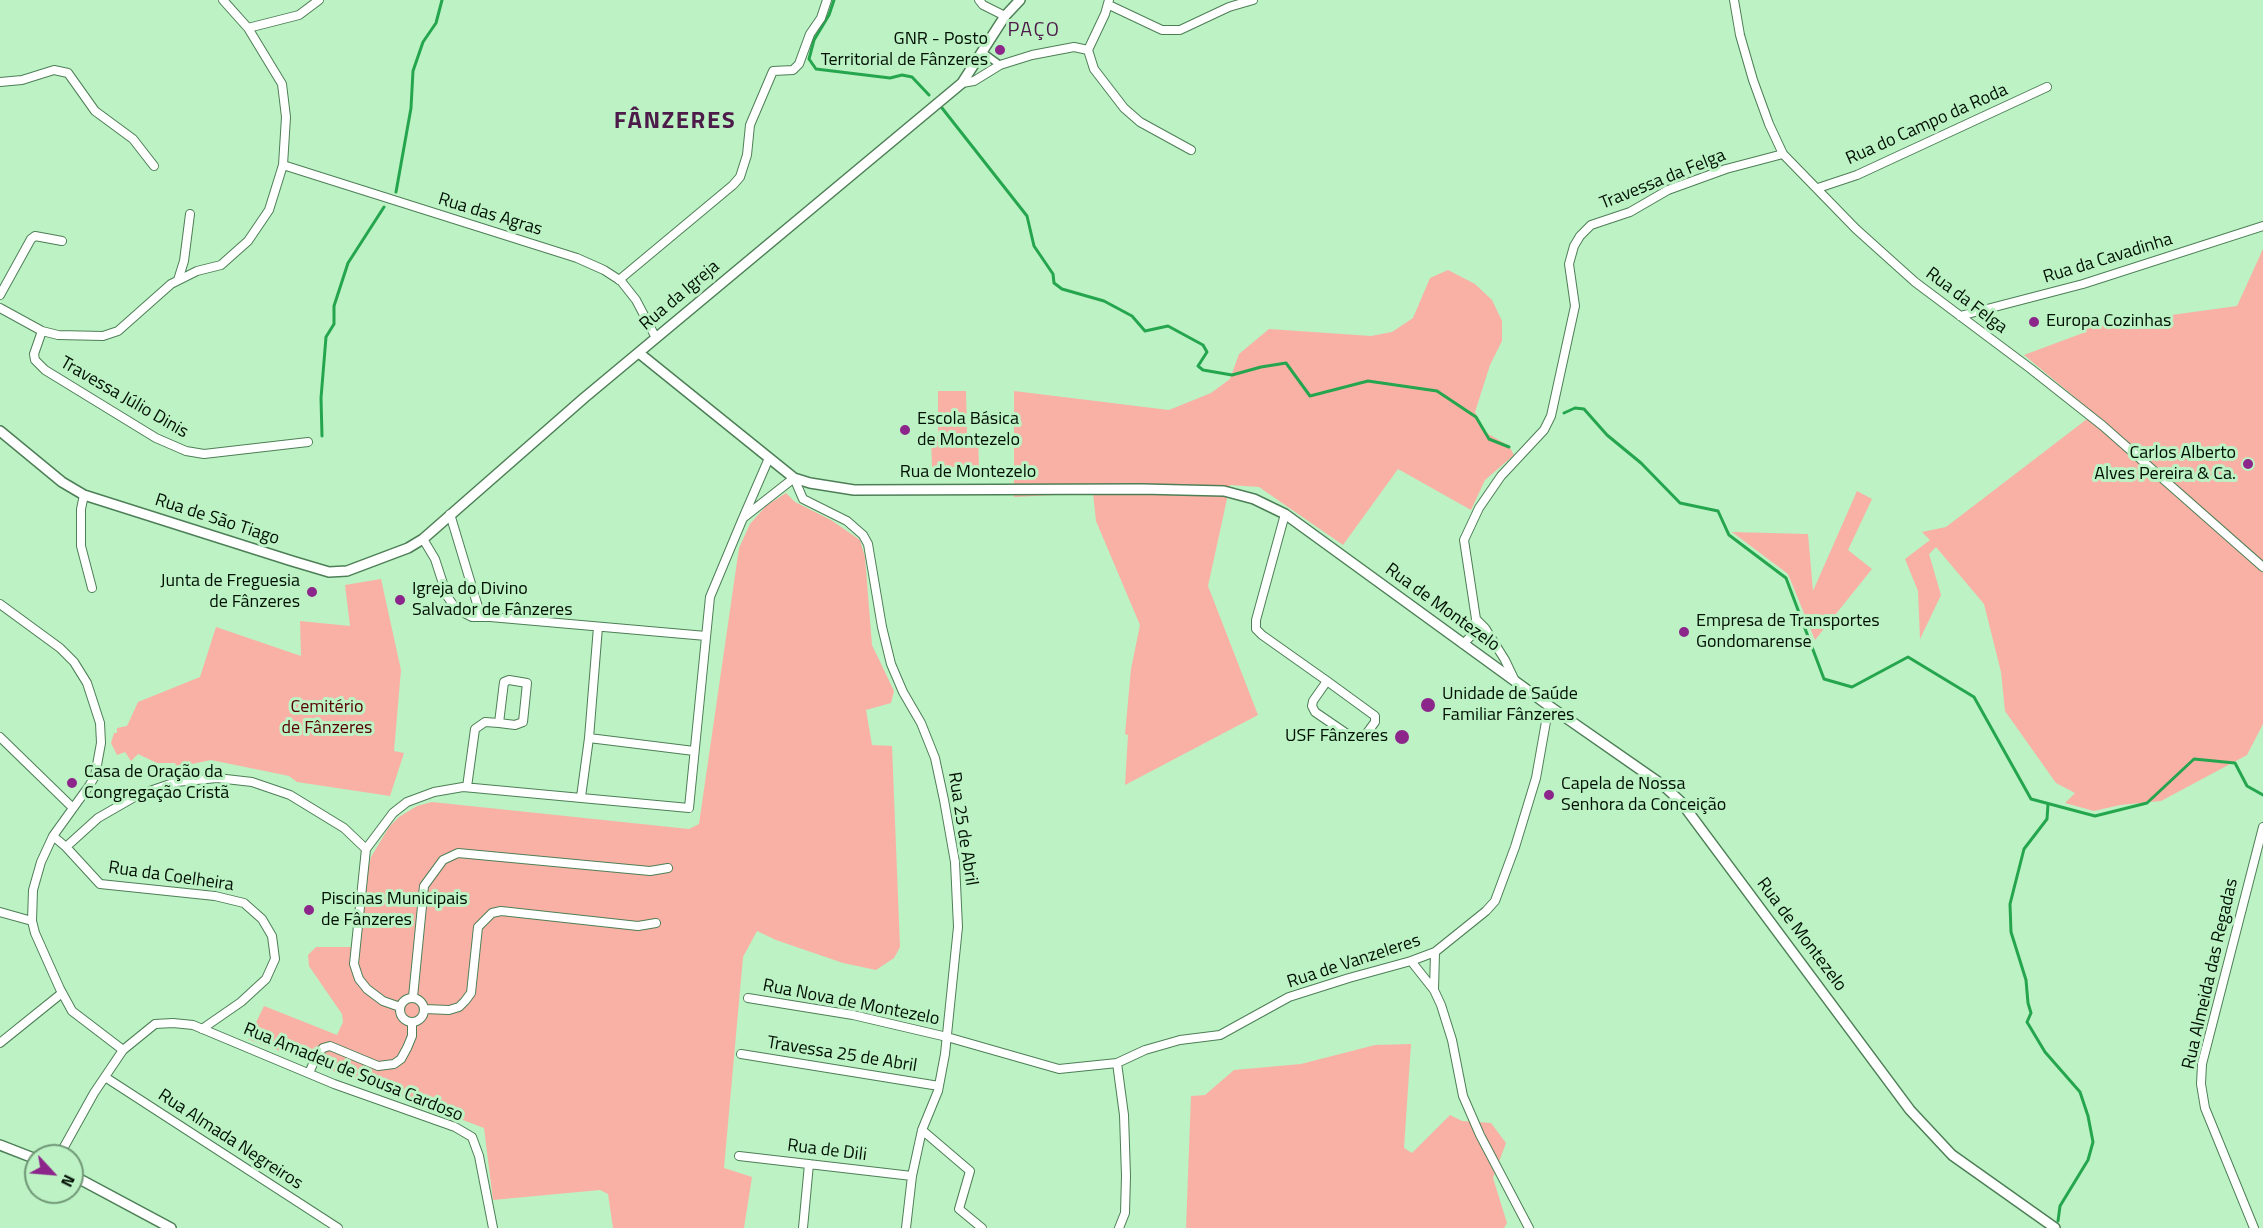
<!DOCTYPE html>
<html>
<head>
<meta charset="utf-8">
<style>
  body { margin:0 }
  #map { position:relative; width:2263px; height:1228px; overflow:hidden; background:#bcf2c4; font-family:"Titillium Web",sans-serif }
  canvas { display:block }
  .north { position:absolute; left:24px; top:1144px; width:60px; height:60px; box-sizing:border-box; background:#bcf2c4; border:2px solid #719877; border-radius:50%; rotate:116deg; font-size:16px; font-weight:700; line-height:24px; text-align:center; color:#001003 }
  .north::after { content:''; display:block; margin:auto; width:21px; height:27px; background:#8d268b; clip-path:polygon(50% 0,100% 100%,50% 72%,0 100%) }
</style>
</head>
<body>
<div id="map">
<canvas width="2263" height="1228"></canvas>
<div class="north">N</div>
</div>
<script>
const g = document.querySelector('canvas').getContext('2d');
g.lineJoin = 'round';
function fill(path, color) {
  g.fillStyle = color;
  g.fill(path, 'evenodd');
}
function toPath(rows) {
  const path = new Path2D();
  for (const r of rows) {
    if (r.length === 3) {
      path.moveTo(r[0] + r[2], r[1]);
      path.arc(r[0], r[1], r[2], 0, 2 * Math.PI);
      continue;
    }
    path.moveTo(r[0], r[1]);
    for (let i = 2; i < r.length; i += 2) path.lineTo(r[i], r[i + 1]);
  }
  return path;
}
function trace(path, color, width, dash) {
  g.strokeStyle = color;
  g.lineWidth = width;
  g.lineCap = dash ? 'butt' : 'round';
  g.setLineDash(dash || []);
  g.stroke(path);
}
function label(font, color, halo, rows, align = 'center') {
  g.font = font + ' "Titillium Web",sans-serif';
  g.lineWidth = 6;
  g.setLineDash([]);
  g.textBaseline = 'middle';
  g.strokeStyle = halo;
  g.fillStyle = color;
  for (const [text, x, y, turn = 0] of rows) {
    g.save();
    g.translate(x, y);
    g.rotate((+turn || 0) * Math.PI / 180);
    g.textAlign = isNaN(turn) ? turn : align;
    if (halo) g.strokeText(text, 0, 0);
    g.fillText(text, 0, 0);
    g.restore();
  }
}
fill(toPath([
  [2263,249,2263,724,2247,755,2161,801,2120,805,2094,811,2065,803,2075,793,2056,783,2005,711,2001,672,1984,604,1936,547,1929,554,1941,595,1920,639,1918,591,1905,559,1930,540,1922,532,1946,527,2087,419,2089,409,2024,355,2083,333,2084,327,2237,306],
  [1448,270,1475,284,1492,300,1502,321,1502,341,1490,365,1475,412,1485,432,1509,446,1514,455,1485,480,1471,510,1398,469,1343,545,1259,487,1230,485,1208,586,1258,715,1125,785,1128,735,1125,734,1131,669,1140,625,1096,521,1093,493,1014,497,1014,391,1169,410,1211,393,1230,379,1239,354,1269,329,1371,336,1392,332,1413,318,1430,278],
  [938,391,966,391,967,434,938,434],
  [978,436,979,467,932,467,931,437],
  [1857,491,1872,499,1848,550,1872,569,1815,640,1788,574,1732,532,1808,534,1813,591],
  [786,493,795,502,831,520,860,540,865,557,872,645,894,691,891,703,866,710,872,745,892,746,900,947,894,958,876,970,843,963,776,940,757,931,743,957,724,1168,752,1177,744,1228,613,1228,608,1194,600,1190,493,1200,484,1128,248,1039,264,1006,337,1035,343,1022,342,1014,309,966,308,955,316,947,359,947,366,875,371,857,389,827,399,817,417,806,432,802,689,829,699,824,739,548,750,524,766,506],
  [381,579,401,670,394,751,404,753,390,796,297,782,289,776,211,760,177,767,175,763,157,763,138,754,131,761,125,752,117,755,111,743,114,733,117,733,117,728,127,726,138,702,200,677,216,627,301,656,300,621,350,626,345,585],
  [1411,1044,1404,1148,1412,1153,1450,1115,1462,1121,1491,1123,1506,1143,1493,1178,1507,1223,1504,1228,1186,1228,1191,1096,1205,1095,1234,1070,1301,1064,1375,1045]
]), '#f9b1a5');
trace(toPath([
  [834,0,829,15,814,40,809,59,816,69,890,78,902,75,912,77,929,95],
  [942,108,1027,216,1034,246,1053,274,1054,283,1062,289,1104,301,1132,316,1145,331,1168,326,1203,345,1207,352,1198,366,1203,370,1232,375,1261,367,1286,363,1310,396,1368,381,1437,391,1476,417,1489,439,1509,447],
  [396,192,411,108,413,71,423,42,436,23,442,0],
  [1564,413,1575,408,1584,409,1607,435,1641,463,1680,503,1718,511,1729,535,1786,578,1824,679,1852,687,1908,657,1974,697,2031,799,2095,816,2147,803,2194,759,2235,763,2247,786,2263,795],
  [322,436,321,398,326,337,334,324,334,306,348,263,384,207],
  [2048,804,2047,819,2024,849,2010,904,2011,932,2026,980,2028,1003,2031,1013,2027,1022,2045,1052,2080,1092,2088,1116,2093,1142,2088,1160,2060,1206,2058,1221]
]), '#25a64e', 3);
const pedestrian = toPath([
  [982,52,1000,65]
]);
const minor = toPath([
  [979,0,983,5,1005,16],
  [1109,0,1105,14,1088,50,1094,69,1124,108,1140,122,1191,150],
  [1734,0,1740,35,1753,80,1769,124,1783,154,1856,229,1915,282,2031,369,2103,426,2263,567],
  [1109,5,1162,30,1180,30,1229,7,1253,0],
  [248,28,299,15,319,0],
  [0,82,22,80,54,70,68,73,95,111,133,139,154,166],
  [962,83,974,81,1000,65,1032,55,1074,47,1088,50],
  [283,165,577,258,604,270,621,281,636,300,656,338],
  [1818,188,1857,175,2047,87],
  [178,280,184,261,190,214],
  [619,280,733,185,740,177,747,155,750,125,773,71,793,70,799,64,810,34,821,18,827,0],
  [0,295,31,239,35,236,62,241],
  [0,308,42,331,58,335,103,336,118,331,171,284,197,271,221,265,248,241,269,210,283,165,286,117,282,84,248,28,223,0],
  [1960,316,2083,284,2263,226],
  [42,331,34,354,35,360,45,370,156,438,186,451,204,454,308,442],
  [769,458,743,518,794,478,803,499,847,521,863,535,868,544,882,627,891,664,903,692,921,723,935,758,944,800,955,862,958,927,945,1054,938,1091,922,1130,912,1176,906,1228],
  [84,495,81,509,81,546,92,588],
  [450,514,481,617],
  [1285,514,1256,620,1256,629,1262,635,1327,681],
  [423,539,435,559,447,596,456,609,472,617,490,617,706,636],
  [0,604,60,648,74,662,87,683,100,723,101,743,95,776,89,786,53,836,41,862,33,890,32,921,35,933,60,989,72,1011,123,1050],
  [1476,619,1485,628,1505,660,1515,681],
  [1463,644,1474,633,1476,619,1464,540,1479,508,1501,476,1544,430,1551,416,1575,306,1569,264,1574,246,1580,236,1591,225,1630,212,1668,190,1726,169,1783,154],
  [1327,681,1375,716,1375,722,1364,737,1353,738,1315,712,1312,706,1313,701,1327,681],
  [0,737,73,808],
  [589,738,694,751],
  [467,787,475,729,485,722,499,723,515,725,523,722,527,683,509,680,504,682,499,723],
  [581,797,589,738,598,627],
  [53,836,66,847,100,884,215,896,244,903,262,919,272,936,275,959,266,979,241,1002,202,1029],
  [66,847,98,818,138,795,176,782,217,778,252,782,290,795,344,828,366,849],
  [0,912,32,921],
  [1411,961,1434,990,1441,1005,1452,1040,1463,1096,1480,1135,1529,1228],
  [1434,990,1435,952],
  [413,997,424,886,443,860,458,853,650,871,668,868],
  [412,1010,12],
  [748,998,853,1015,947,1037,1059,1069,1117,1063,1145,1050,1180,1040,1220,1035,1289,997,1349,978,1411,961,1435,952,1486,911,1495,901,1515,847,1536,778,1547,716,1552,708],
  [400,1007,383,1001,367,989,359,979,354,964,366,849,393,813,407,802,434,792,463,787,689,808,710,597,743,518],
  [424,1009,449,1010,459,1007,465,1001,471,993,478,927,492,913,501,911,638,926,656,923],
  [0,1043,62,993],
  [741,1054,939,1086],
  [1117,1063,1124,1115,1126,1176,1125,1213,1119,1228],
  [309,1073,317,1055,323,1048,330,1046,378,1066,394,1064,401,1059,407,1048,412,1036,412,1022],
  [105,1077,338,1228],
  [922,1130,970,1171,959,1209,982,1228],
  [59,1156,94,1093,123,1050,155,1024,173,1023,193,1025,334,1084,455,1127,472,1137,479,1156,493,1228],
  [739,1156,912,1176],
  [803,1228,809,1164],
  [2254,1228,2205,1108,2201,1084,2202,1064,2263,827]
]);
const tertiary = toPath([
  [639,353,794,478,810,483,854,490,1142,489,1224,491,1254,499,1285,514,1552,708,1664,786,1681,802,1910,1110,1952,1155,2055,1228],
  [0,431,62,482,84,495,292,561,329,572,347,571,408,548,423,539,584,398,962,83,1005,16,1020,0],
  [0,1145,36,1159],
  [72,1175,171,1228]
]);
trace(pedestrian, '#4d7f56', 9);
trace(minor, '#4d7f56', 10);
trace(tertiary, '#4d7f56', 12);
trace(pedestrian, '#fff', 6);
trace(minor, '#fff', 8);
trace(tertiary, '#fff', 9);
for (const [x, y, r, color] of [
  [1000,50,6,"#8d268b"],
  [2034,322,6,"#8d268b"],
  [905,430,6,"#8d268b"],
  [2248,464,6,"#8d268b"],
  [312,592,6,"#8d268b"],
  [400,600,6,"#8d268b"],
  [1684,632,6,"#8d268b"],
  [1428,705,8,"#8d268b"],
  [1402,737,8,"#8d268b"],
  [72,783,6,"#8d268b"],
  [1549,795,6,"#8d268b"],
  [309,910,6,"#8d268b"]
]) {
  const dot = new Path2D();
  dot.arc(x, y, r, 0, 2 * Math.PI);
  g.fillStyle = color;
  g.fill(dot);
  trace(dot, '#bcf2c4', 2);
}
label('18px', '#001003', '#bcf2c4', [
  ["GNR - Posto",988,40,"right"],
  ["Territorial de Fânzeres",988,61,"right"],
  ["Europa Cozinhas",2046,322],
  ["Escola Básica",917,420],
  ["de Montezelo",917,441],
  ["Carlos Alberto",2236,454,"right"],
  ["Alves Pereira & Ca.",2236,475,"right"],
  ["Junta de Freguesia",300,582,"right"],
  ["de Fânzeres",300,603,"right"],
  ["Igreja do Divino",412,590],
  ["Salvador de Fânzeres",412,611],
  ["Empresa de Transportes",1696,622],
  ["Gondomarense",1696,643],
  ["Unidade de Saúde",1442,695],
  ["Familiar Fânzeres",1442,716],
  ["USF Fânzeres",1388,737,"right"],
  ["Casa de Oração da",84,773],
  ["Congregação Cristã",84,794],
  ["Capela de Nossa",1561,785],
  ["Senhora da Conceição",1561,806],
  ["Piscinas Municipais",321,900],
  ["de Fânzeres",321,921]
], 'left');
label('18px', '#001003', '#bcf2c4', [
  ["Rua do Campo da Roda",1927,125,-24],
  ["Travessa da Felga",1663,180,-22],
  ["Rua das Agras",490,215,17],
  ["Rua da Cavadinha",2108,259,-17],
  ["Rua da Igreja",680,296,-40],
  ["Rua da Felga",1966,301,37],
  ["Travessa Júlio Dinis",124,398,30],
  ["Rua de Montezelo",968,473],
  ["Rua de São Tiago",217,520,18],
  ["Rua de Montezelo",1442,608,36],
  ["Rua 25 de Abril",962,829,81],
  ["Rua da Coelheira",171,877,8],
  ["Rua de Montezelo",1801,935,53],
  ["Rua de Vanzeleres",1354,962,-18],
  ["Rua Almeida das Regadas",2211,974,-77],
  ["Rua Nova de Montezelo",851,1003,11],
  ["Travessa 25 de Abril",842,1055,9],
  ["Rua Amadeu de Sousa Cardoso",353,1073,22],
  ["Rua Almada Negreiros",230,1140,33],
  ["Rua de Dili",827,1151,7]
]);
label('18px', '#560000', '#bcf2c4', [
  ["Cemitério",327,708],
  ["de Fânzeres",327,729]
]);
g.letterSpacing = '1.5px';
label('20px', '#4c1b4a', '#bcf2c4', [
  ["PAÇO",1034,31]
]);
g.letterSpacing = '0px';
g.letterSpacing = '1.5px';
label('bold 24px', '#4c1b4a', '#bcf2c4', [
  ["FÂNZERES",675,122]
]);
g.letterSpacing = '0px';
</script>
</body>
</html>
